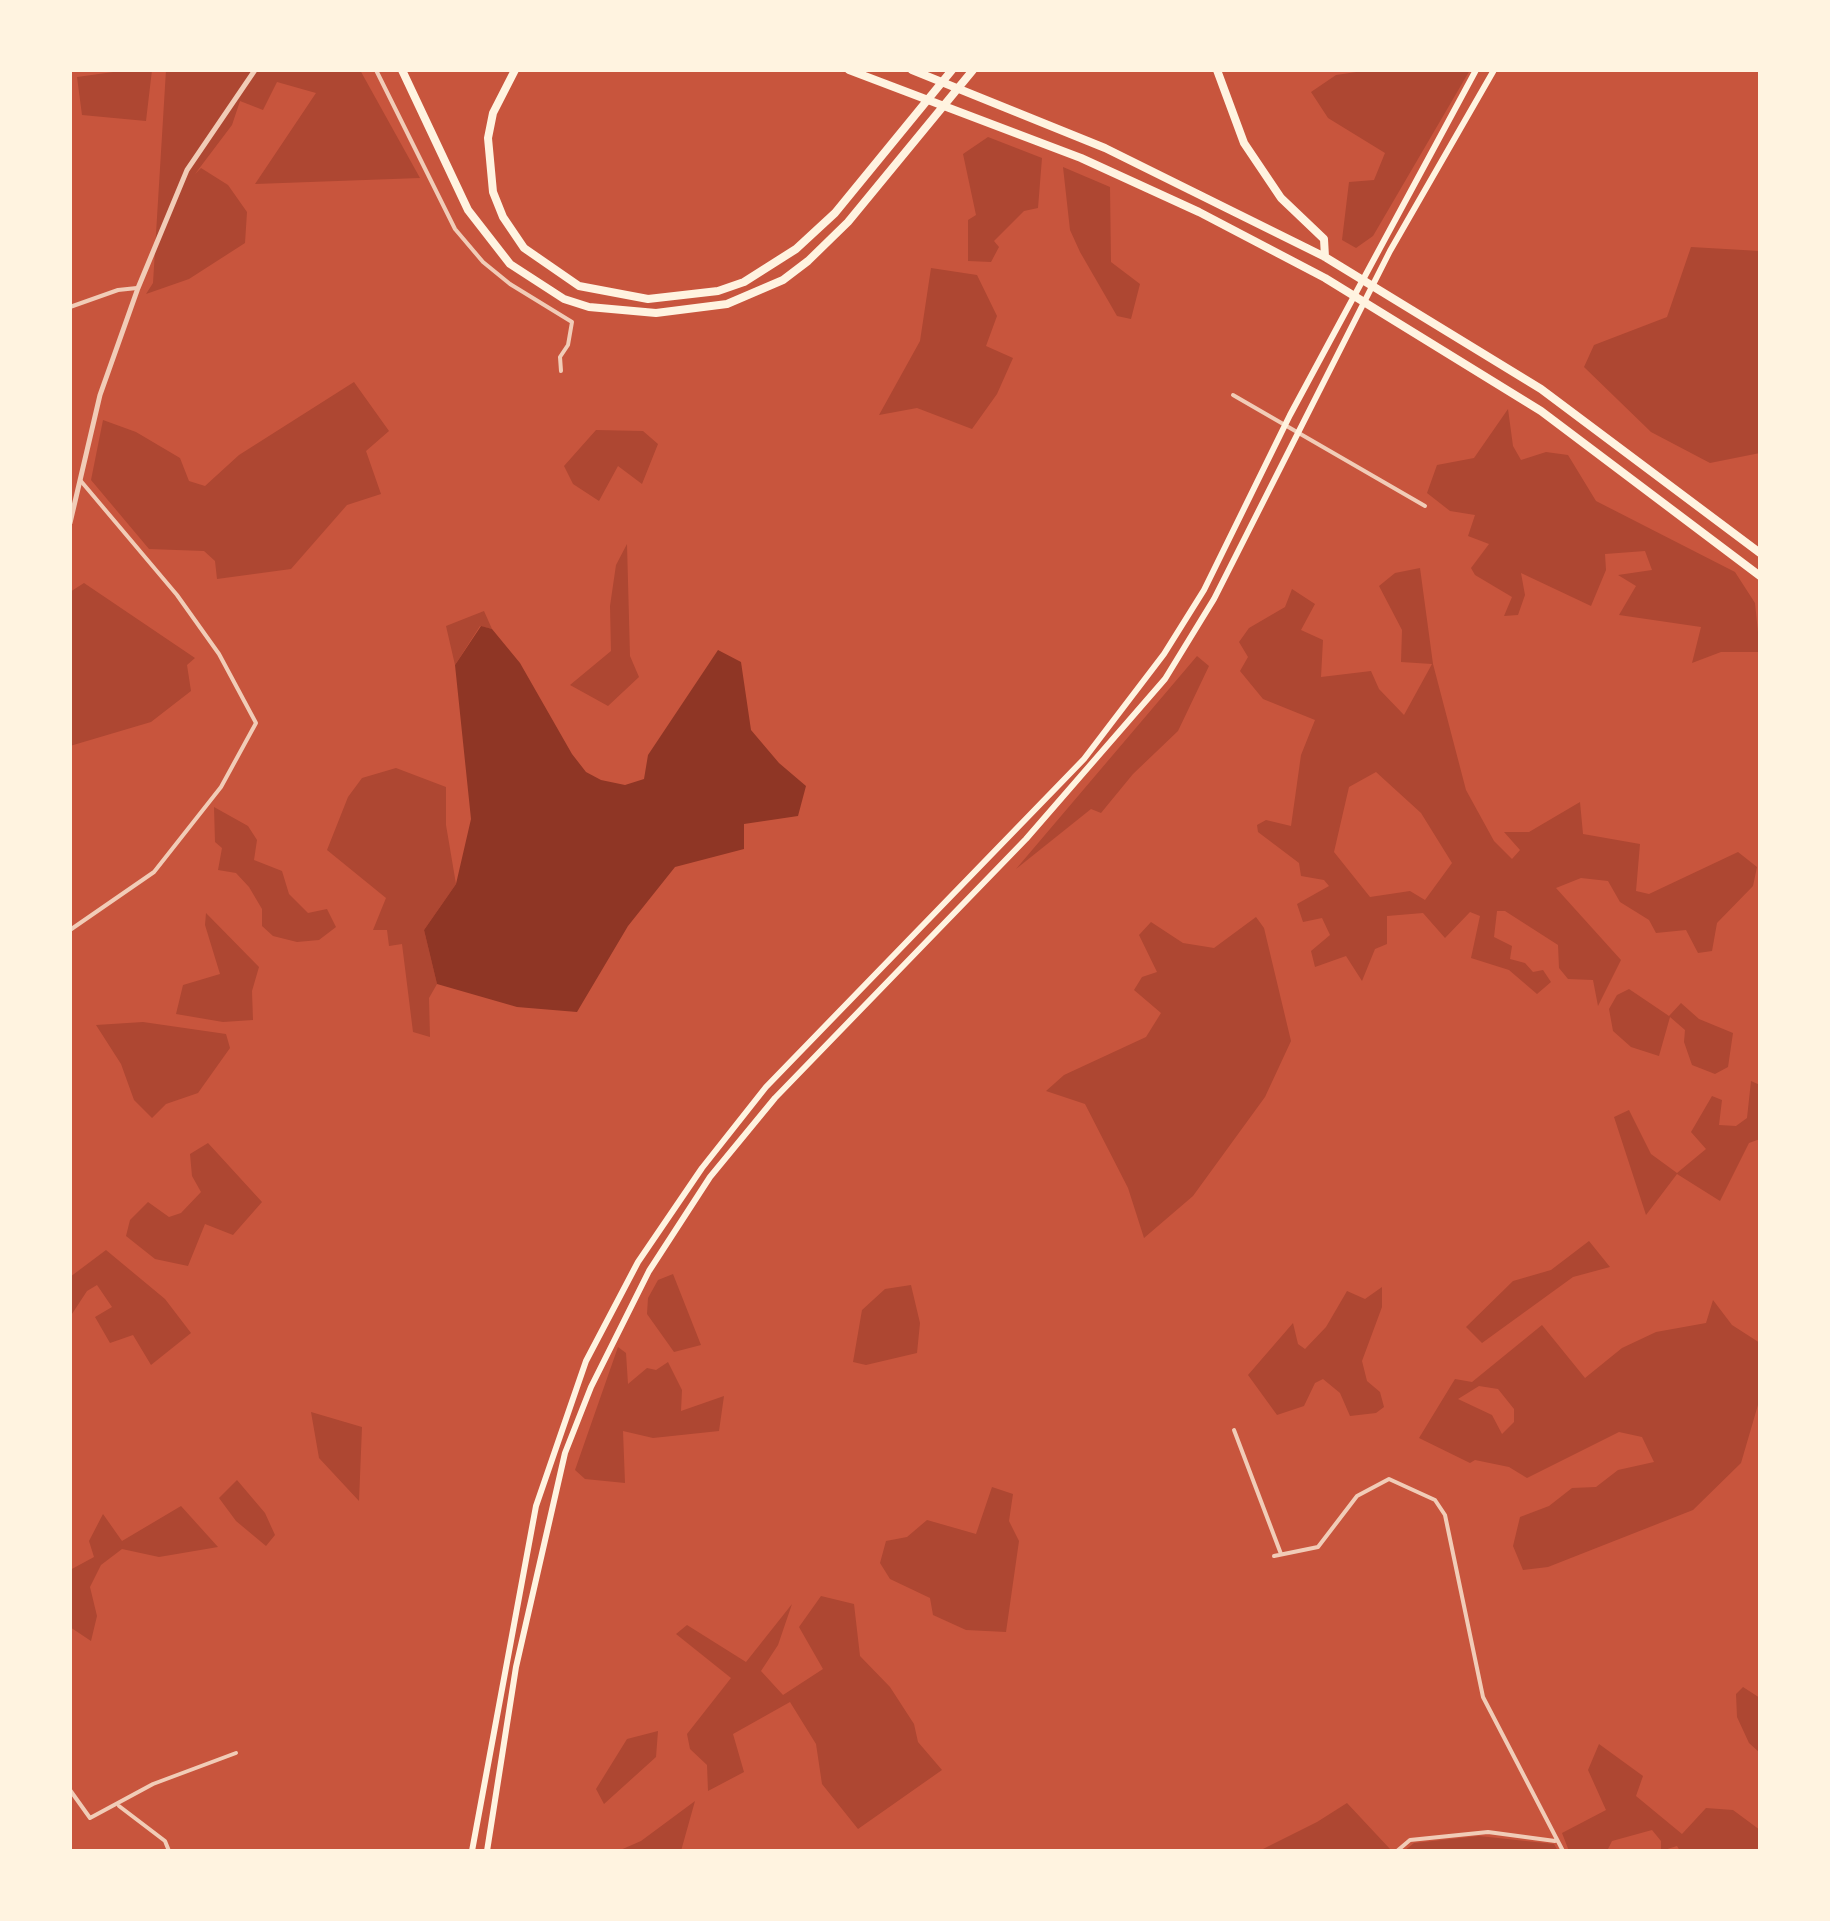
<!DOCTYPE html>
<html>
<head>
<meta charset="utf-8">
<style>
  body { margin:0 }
  #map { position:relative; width:1830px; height:1921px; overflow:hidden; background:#c8553d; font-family:Ubuntu,sans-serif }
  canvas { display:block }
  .frame { position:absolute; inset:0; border:72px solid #fff3e0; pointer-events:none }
</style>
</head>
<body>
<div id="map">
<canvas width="1830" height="1921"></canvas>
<div class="frame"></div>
</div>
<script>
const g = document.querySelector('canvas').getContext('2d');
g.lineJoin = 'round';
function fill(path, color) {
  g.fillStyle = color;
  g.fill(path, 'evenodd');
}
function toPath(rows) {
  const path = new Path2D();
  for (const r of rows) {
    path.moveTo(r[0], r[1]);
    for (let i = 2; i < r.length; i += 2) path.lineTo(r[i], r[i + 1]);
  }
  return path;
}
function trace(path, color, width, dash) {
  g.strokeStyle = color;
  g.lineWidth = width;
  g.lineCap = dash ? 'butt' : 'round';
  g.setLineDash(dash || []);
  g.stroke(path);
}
fill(toPath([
  [128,70,152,70,146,121,82,115,77,77],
  [166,70,360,70,420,178,255,184,316,93,277,82,263,110,240,101,232,125,195,174,201,168,228,185,247,212,245,243,189,279,146,294,153,283],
  [1370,70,1470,70,1373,236,1356,248,1342,240,1349,182,1374,180,1385,153,1328,118,1311,92,1336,75],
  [988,137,1042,158,1038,208,1024,211,994,241,999,247,991,262,968,261,968,220,976,215,963,154],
  [1063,167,1110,187,1111,262,1140,284,1131,319,1117,316,1080,252,1070,230],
  [1691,247,1760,251,1760,453,1710,463,1651,432,1584,367,1594,345,1667,317],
  [931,268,977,275,997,316,986,346,1013,358,997,394,972,429,917,408,879,415,920,341],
  [354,382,389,431,366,451,381,494,347,505,291,569,217,579,215,561,204,551,149,549,91,480,103,420,136,432,180,458,189,481,205,486,239,455],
  [1508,409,1513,446,1521,460,1546,452,1568,455,1596,501,1735,572,1755,603,1760,652,1721,652,1692,663,1701,627,1619,615,1636,586,1618,575,1652,570,1645,551,1605,554,1606,570,1591,606,1521,573,1525,595,1518,615,1504,616,1512,597,1475,575,1471,568,1489,544,1468,536,1475,515,1450,511,1427,493,1437,465,1474,458],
  [596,430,643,431,658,444,642,484,618,466,599,501,573,484,564,466],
  [627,544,630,656,639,677,608,706,570,685,611,651,610,606,616,565],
  [1420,568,1433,664,1466,790,1494,841,1512,859,1520,850,1504,832,1529,832,1580,802,1583,834,1640,844,1636,891,1649,894,1738,852,1757,867,1753,886,1717,923,1712,951,1698,953,1686,930,1656,933,1649,920,1620,902,1608,881,1581,878,1556,888,1621,960,1598,1006,1593,980,1568,979,1559,968,1558,945,1505,911,1497,911,1494,937,1512,946,1510,959,1525,963,1533,972,1543,970,1551,982,1537,994,1509,970,1471,958,1480,916,1470,912,1445,938,1423,913,1387,916,1387,944,1375,949,1362,981,1346,956,1315,967,1311,951,1330,935,1322,918,1303,922,1297,904,1329,886,1324,880,1301,876,1299,863,1258,832,1257,825,1266,820,1291,826,1301,755,1315,720,1263,699,1240,671,1248,657,1239,642,1249,628,1285,607,1292,589,1315,604,1301,630,1323,640,1321,677,1371,671,1379,689,1404,715,1432,664,1401,662,1402,630,1379,586,1395,573],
  [1376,772,1421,813,1452,863,1425,900,1410,891,1370,897,1334,852,1349,787],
  [84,583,195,658,187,665,191,691,151,722,70,746,70,592],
  [484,611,492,629,480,626,455,665,446,626],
  [1197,656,1209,666,1178,731,1133,774,1101,813,1091,809,1016,869],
  [396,768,446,787,446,825,456,884,424,930,437,984,429,998,430,1037,413,1032,402,944,389,946,387,930,373,930,386,898,327,850,348,797,362,778],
  [214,807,248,826,257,840,254,860,282,871,289,894,308,913,327,909,336,927,319,940,297,942,273,936,262,926,262,909,249,887,236,873,218,870,222,848,215,842],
  [206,913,259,967,252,991,253,1020,223,1022,176,1014,183,985,220,974,205,925],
  [1256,917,1264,928,1291,1041,1265,1097,1193,1196,1144,1238,1128,1188,1085,1104,1046,1091,1064,1075,1146,1037,1161,1013,1134,990,1142,977,1157,972,1139,935,1151,922,1183,943,1214,948],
  [1629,989,1669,1016,1681,1003,1699,1019,1733,1033,1728,1067,1715,1074,1692,1065,1684,1042,1685,1030,1670,1017,1659,1056,1631,1047,1613,1031,1609,1009,1617,995],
  [143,1022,226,1034,230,1048,198,1093,166,1104,152,1118,134,1100,121,1064,96,1025],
  [1751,1081,1760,1085,1760,1139,1749,1143,1720,1201,1677,1174,1646,1215,1614,1117,1629,1110,1651,1154,1677,1173,1706,1149,1691,1132,1712,1096,1722,1100,1719,1125,1736,1126,1747,1118],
  [208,1143,262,1202,233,1235,205,1224,188,1266,155,1259,126,1236,130,1220,148,1202,169,1217,181,1213,201,1192,192,1176,190,1154],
  [1589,1241,1610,1267,1573,1277,1482,1343,1466,1327,1513,1281,1551,1270],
  [106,1250,165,1299,191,1333,151,1365,133,1335,110,1343,95,1317,112,1307,97,1285,87,1291,70,1317,70,1277],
  [673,1274,701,1345,674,1352,647,1314,648,1298,658,1280],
  [911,1285,920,1323,917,1353,866,1365,853,1362,862,1310,885,1289],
  [1382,1287,1382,1307,1362,1361,1367,1381,1380,1392,1384,1407,1376,1413,1350,1416,1340,1393,1323,1379,1315,1383,1304,1406,1277,1415,1248,1375,1293,1323,1298,1344,1305,1349,1326,1327,1347,1291,1365,1299],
  [1713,1300,1732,1325,1760,1343,1760,1398,1741,1463,1693,1510,1548,1567,1523,1570,1513,1546,1520,1517,1549,1506,1572,1488,1596,1487,1618,1470,1654,1462,1642,1437,1619,1432,1527,1478,1509,1467,1475,1460,1470,1463,1419,1438,1455,1379,1472,1382,1542,1325,1585,1378,1622,1348,1656,1332,1706,1323],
  [1479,1386,1498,1389,1514,1409,1514,1422,1502,1434,1492,1415,1458,1399],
  [618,1347,626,1353,628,1384,647,1368,656,1370,668,1362,682,1390,681,1411,724,1396,719,1431,653,1438,623,1431,625,1483,585,1479,575,1470],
  [311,1412,362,1427,359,1501,319,1458],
  [237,1480,265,1513,275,1535,266,1546,236,1521,219,1498],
  [992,1487,1013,1494,1009,1521,1019,1541,1006,1632,966,1630,933,1615,930,1598,890,1579,880,1563,886,1541,907,1537,927,1520,976,1534],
  [181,1506,218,1547,159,1557,122,1549,101,1565,90,1587,97,1616,91,1641,70,1627,70,1570,94,1557,89,1541,103,1514,122,1541],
  [821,1596,854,1604,860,1656,890,1687,914,1724,918,1742,942,1770,858,1829,822,1784,816,1744,790,1702,733,1734,744,1772,708,1791,707,1765,690,1749,687,1734,731,1678,676,1634,687,1625,746,1662,792,1604,778,1645,761,1671,783,1695,823,1669,799,1627],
  [1743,1687,1760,1698,1760,1753,1749,1743,1737,1717,1736,1694],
  [658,1731,656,1757,604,1804,596,1789,627,1739],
  [1599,1744,1643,1776,1636,1796,1682,1834,1706,1808,1733,1810,1760,1830,1760,1851,1680,1851,1677,1846,1661,1851,1661,1841,1652,1830,1612,1841,1607,1851,1569,1851,1562,1833,1606,1810,1588,1770],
  [695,1801,681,1851,618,1851,641,1841],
  [1347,1803,1390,1849,1259,1851,1317,1822],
  [1479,1836,1554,1844,1558,1851,1404,1851,1414,1843]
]), '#ae4732');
fill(toPath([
  [481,626,492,629,520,663,572,754,586,772,601,780,625,785,644,779,648,755,718,650,741,662,751,730,779,763,806,786,798,816,744,824,744,849,675,867,628,926,577,1012,517,1007,437,984,424,930,456,884,471,819,455,665]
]), '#8f3625');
trace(toPath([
  [376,70,455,229,483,262,510,284,572,322,568,345,560,357,561,371],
  [70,307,118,290,137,288],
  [1233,395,1425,506],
  [70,930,154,872,221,787,256,723,219,654,177,595,80,480],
  [1234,1430,1281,1554],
  [1274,1556,1318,1547,1357,1496,1389,1479,1435,1500,1445,1515,1483,1697,1563,1851],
  [70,1790,90,1818,153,1784,236,1753],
  [119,1806,165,1841,169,1851],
  [1397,1851,1410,1840,1488,1832,1555,1841]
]), '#f1ccb7', 4);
trace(toPath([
  [70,523,100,395,138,288,187,170,255,70]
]), '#f1ccb7', 5);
trace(toPath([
  [472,1851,536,1506,586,1361,638,1262,702,1168,766,1087,1084,759,1164,654,1204,590,1290,415,1476,70],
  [487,1851,516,1667,565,1453,591,1387,649,1271,710,1177,775,1098,1026,839,1165,679,1214,599,1390,251,1494,70]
]), '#fff3e0', 6);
trace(toPath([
  [402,70,468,210,510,264,564,299,589,307,656,313,727,304,783,280,808,261,848,222,973,70],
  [515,70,493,113,488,138,493,192,503,217,524,248,579,286,648,299,718,291,744,282,796,249,835,213,952,70],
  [849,70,1081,158,1199,212,1325,278,1541,411,1760,576],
  [912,70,1105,148,1325,257,1541,389,1760,553],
  [1217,70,1244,143,1281,198,1324,239,1325,257]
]), '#fff3e0', 8);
</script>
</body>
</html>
